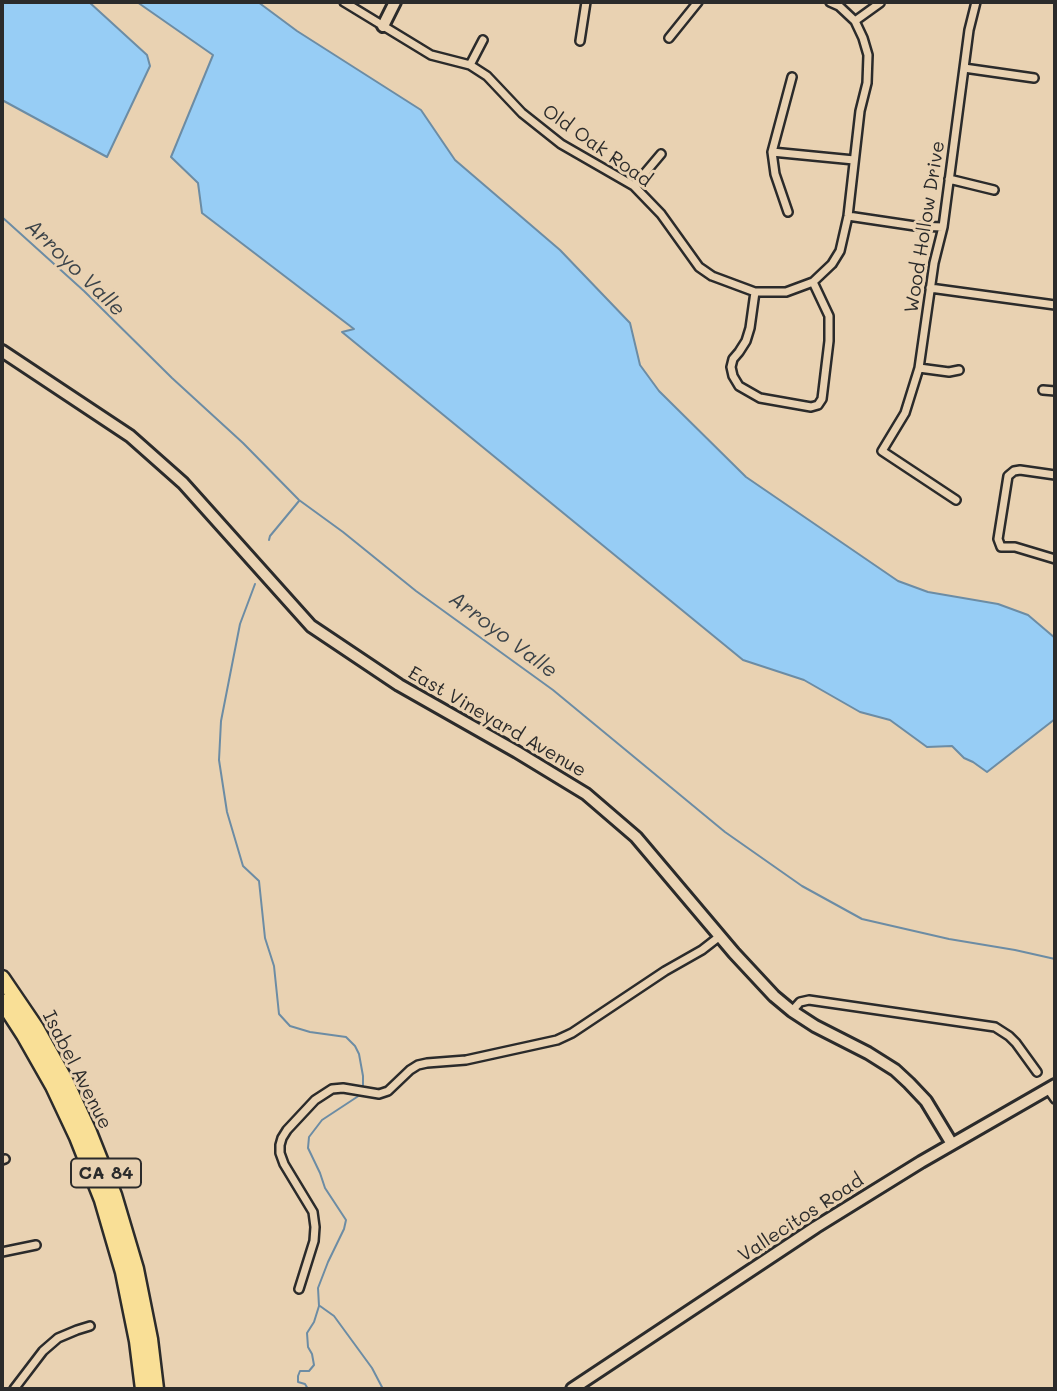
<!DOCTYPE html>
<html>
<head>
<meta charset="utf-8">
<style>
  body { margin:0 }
  #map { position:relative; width:1057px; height:1391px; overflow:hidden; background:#e9d2b2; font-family:Mali,sans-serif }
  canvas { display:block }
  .frame { position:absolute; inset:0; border:4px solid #2b2b2b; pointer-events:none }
</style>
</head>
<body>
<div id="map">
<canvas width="1057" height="1391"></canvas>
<div class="frame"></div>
</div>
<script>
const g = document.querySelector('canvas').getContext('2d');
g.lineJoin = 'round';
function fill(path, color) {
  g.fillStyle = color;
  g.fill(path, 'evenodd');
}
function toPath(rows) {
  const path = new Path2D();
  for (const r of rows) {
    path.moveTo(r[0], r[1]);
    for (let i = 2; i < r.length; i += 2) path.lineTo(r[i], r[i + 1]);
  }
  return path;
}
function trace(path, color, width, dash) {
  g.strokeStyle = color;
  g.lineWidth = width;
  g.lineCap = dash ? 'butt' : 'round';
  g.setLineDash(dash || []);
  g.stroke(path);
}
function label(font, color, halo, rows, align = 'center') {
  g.font = font + ' Mali,sans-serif';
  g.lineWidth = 6;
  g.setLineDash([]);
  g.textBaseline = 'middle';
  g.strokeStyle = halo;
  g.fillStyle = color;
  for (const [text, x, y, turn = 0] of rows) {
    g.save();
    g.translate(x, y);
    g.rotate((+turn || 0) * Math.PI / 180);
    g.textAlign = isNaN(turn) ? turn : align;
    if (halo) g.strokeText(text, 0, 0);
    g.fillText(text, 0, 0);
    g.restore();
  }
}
const water = toPath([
  [2,2,89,2,147,55,150,66,107,157,2,100,2,2],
  [137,2,258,2,297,31,421,110,455,160,560,250,630,323,640,365,659,391,746,477,898,581,928,592,998,604,1028,615,1055,638,1055,719,987,772,973,762,964,758,952,746,927,747,890,720,860,712,804,680,743,660,342,332,354,329,202,213,198,183,171,157,213,55,137,2]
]);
fill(water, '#97cdf5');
trace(water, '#6c8ca4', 2);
trace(toPath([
  [2,217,84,291,172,378,243,443,299,500,343,532,416,591,553,690,725,832,802,886,862,919,949,939,1015,950,1055,959],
  [269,540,270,536,299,501],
  [255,584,240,624,221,721,219,760,227,812,243,866,259,881,265,938,274,966,279,1014,290,1026,310,1032,346,1037,355,1046,359,1054,363,1076,363,1087],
  [320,1306,334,1316,372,1368,383,1389],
  [308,1389,305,1384,298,1382,298,1376,300,1371,309,1371,314,1365,312,1354,308,1347,307,1333,314,1322,319,1306,318,1288,328,1262,344,1229,346,1220,325,1188,320,1173,308,1148,309,1137,322,1120,360,1095]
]), '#6c8ca4', 2);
const street = toPath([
  [344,2,431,55,470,65,487,76,522,113,561,144,634,186,661,214,699,267,712,276,755,292,786,292,813,282,832,264,840,251,848,216,860,111,867,83,868,55,863,38,855,21,839,6,830,2],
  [855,21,880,3],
  [669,38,698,2],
  [580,41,586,2],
  [470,65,483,40],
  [964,68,1034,78],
  [772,152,854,160],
  [949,179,994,190],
  [634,186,661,154],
  [788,212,775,174,772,152,792,77],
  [848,216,915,226,943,227],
  [930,288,1055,305],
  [755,292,750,328,746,341,739,352,733,359,731,367,733,376,739,386,760,398,811,407,818,405,822,399,829,341,829,316,813,282],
  [919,368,949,372,959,370],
  [1043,390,1055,391],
  [1055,475,1020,470,1014,471,1008,476,998,539,1001,547,1015,547,1055,559],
  [956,500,882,451,905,413,919,368,934,263,943,227,969,30,976,2],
  [792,1011,800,1002,809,1000,995,1027,1009,1036,1016,1043,1037,1072],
  [1048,1089,1055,1099],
  [2,1160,5,1159],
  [2,1252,36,1245],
  [299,1289,314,1241,315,1227,313,1212,284,1164,280,1153,280,1145,282,1138,287,1130,315,1100,332,1089,343,1088,379,1094,388,1091,410,1070,418,1065,427,1063,466,1060,557,1040,572,1033,665,971,702,950,720,936],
  [14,1389,43,1351,58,1338,77,1330,90,1326]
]);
const secondary = toPath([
  [383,26,395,2],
  [2,351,130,436,183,483,311,626,399,685,517,752,586,794,636,837,734,953,774,996,792,1011,815,1026,868,1053,895,1070,909,1083,926,1101,952,1144],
  [572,1389,816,1227,921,1162,1055,1085]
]);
const highway = toPath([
  [2,978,36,1028,65,1080,89,1132,114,1195,136,1269,150,1339,156,1389],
  [2,1001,24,1035,53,1086,77,1137,102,1200,123,1272,137,1341,143,1389]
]);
trace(street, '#2b2b2b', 12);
trace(secondary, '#2b2b2b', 16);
trace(highway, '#2b2b2b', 19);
trace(street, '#e9d2b2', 7);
trace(secondary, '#e9d2b2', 10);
trace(highway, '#f9df96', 14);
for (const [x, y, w] of [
  [106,1173,70]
]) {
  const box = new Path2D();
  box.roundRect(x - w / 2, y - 14.5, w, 29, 5);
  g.fillStyle = '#e9d2b2';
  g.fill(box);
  trace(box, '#2b2b2b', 2);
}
label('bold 18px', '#2b2b2b', null, [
  ["CA 84",106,1173]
]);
label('19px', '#2b2b2b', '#e9d2b2', [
  ["Old Oak Road",597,146,35],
  ["Wood Hollow Drive",925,227,-81],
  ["East Vineyard Avenue",497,722,30],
  ["Isabel Avenue",77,1070,63],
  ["Vallecitos Road",801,1218,-33]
]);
label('italic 21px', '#3b4349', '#e9d2b2', [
  ["Arroyo Valle",75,268,44],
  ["Arroyo Valle",503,635,37]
]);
</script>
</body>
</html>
